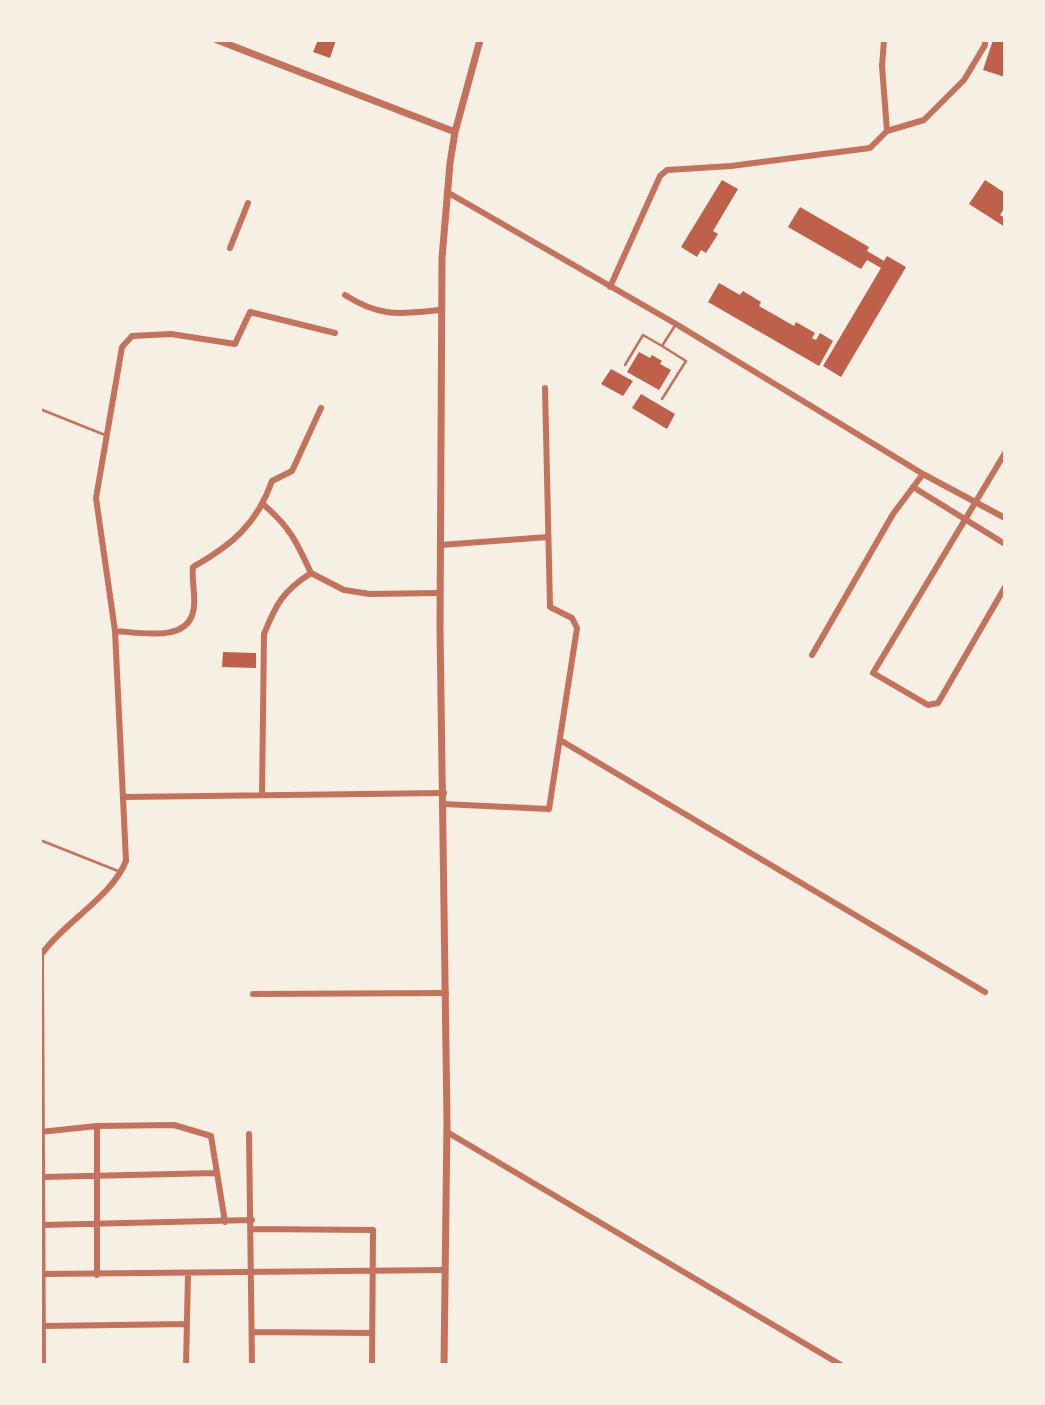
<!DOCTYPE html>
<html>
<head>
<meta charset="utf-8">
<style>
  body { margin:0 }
  #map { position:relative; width:1045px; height:1405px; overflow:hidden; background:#f6efe4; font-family:"Alegreya Sans",sans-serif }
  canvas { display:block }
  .frame { position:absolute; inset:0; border:42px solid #f6efe4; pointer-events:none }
</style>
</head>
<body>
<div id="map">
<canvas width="1045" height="1405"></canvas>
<div class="frame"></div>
</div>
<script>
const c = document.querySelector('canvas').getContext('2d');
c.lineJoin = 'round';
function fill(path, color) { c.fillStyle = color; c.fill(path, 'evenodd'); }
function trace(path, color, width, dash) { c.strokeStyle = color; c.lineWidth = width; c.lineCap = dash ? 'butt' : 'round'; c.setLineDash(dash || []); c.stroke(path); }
const building = new Path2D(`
  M318,40h18l-6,18 -17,-6z
  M993,40h12v37l-22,-7z
  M722,180l16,9 -25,42 5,3 -12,19 -5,-3 -4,7 -16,-10z
  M985,180l20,13v14l-5,8 5,3v9l-36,-23z
  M800,207l69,40 -2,4 17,10 3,-5 19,11 -65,110 -18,-11 58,-98 -14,-8 -6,9 -73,-42z
  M719,283l21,12 3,-4 18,11 -2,4 35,20 2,-4 19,11 -3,5 4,2 4,-7 13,8 -14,25 -111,-64z
  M639,352l11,6 2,-3 10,6 -2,3 11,6 -12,20 -32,-18z
  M611,369l22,12 -10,15 -22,-12z
  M641,394l34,20 -8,15 -35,-21z
  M223,652l33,1v15l-34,-1z`);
const service = new Path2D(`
  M625,365l18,-30 19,11
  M662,399l24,-38 -24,-15 14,-22
  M40,409l65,26
  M40,840l78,31`);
const minor = new Path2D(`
  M887,131l37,-11 40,-40 21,-35v-5
  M447,192l229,132 247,150 82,44
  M230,248l18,-45
  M610,287l50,-111 7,-6 64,-4 139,-18 17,-17 -5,-65 2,-26
  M345,295c36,23 55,19 96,15
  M1005,453l-132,220 55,32 10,-2 67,-116
  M913,487l92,57
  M264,505c26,22 33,38 47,68
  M440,545l108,-8
  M115,631c24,1 71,12 78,-19 4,-14 -2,-30 0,-45 39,-22 64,-43 79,-86l20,-10 29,-63
  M812,655l81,-141 30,-40
  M560,740l425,252
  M262,794l2,-160c12,-30 19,-43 47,-61l33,17 26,4 70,-1
  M124,797l320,-4
  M443,804l106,5 28,-181 -5,-10 -22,-11 -5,-219
  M253,994l193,-1
  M40,1132l57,-6 77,-1 37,11 14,86
  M447,1132l394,233
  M249,1134l3,231
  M43,1177l174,-4
  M42,1225l210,-5
  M252,1229l121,1 -1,135
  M43,1274l401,-4
  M97,1275v-149
  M43,1326l144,-2
  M252,1332l120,1
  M43,1365l-2,-410c23,-33 70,-57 85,-94l-11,-230 -19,-133 26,-151 10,-11 39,-2 64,10 15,-32 85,21
  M186,1365l2,-91`);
const tertiary = new Path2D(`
  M217,40l238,92
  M444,1365l3,-244 -7,-493 2,-370 8,-95 5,-31 25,-92`);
fill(building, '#bf614a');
trace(service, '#c5725c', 2.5);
trace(minor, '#c5725c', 6);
trace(tertiary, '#c5725c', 7);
</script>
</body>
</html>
